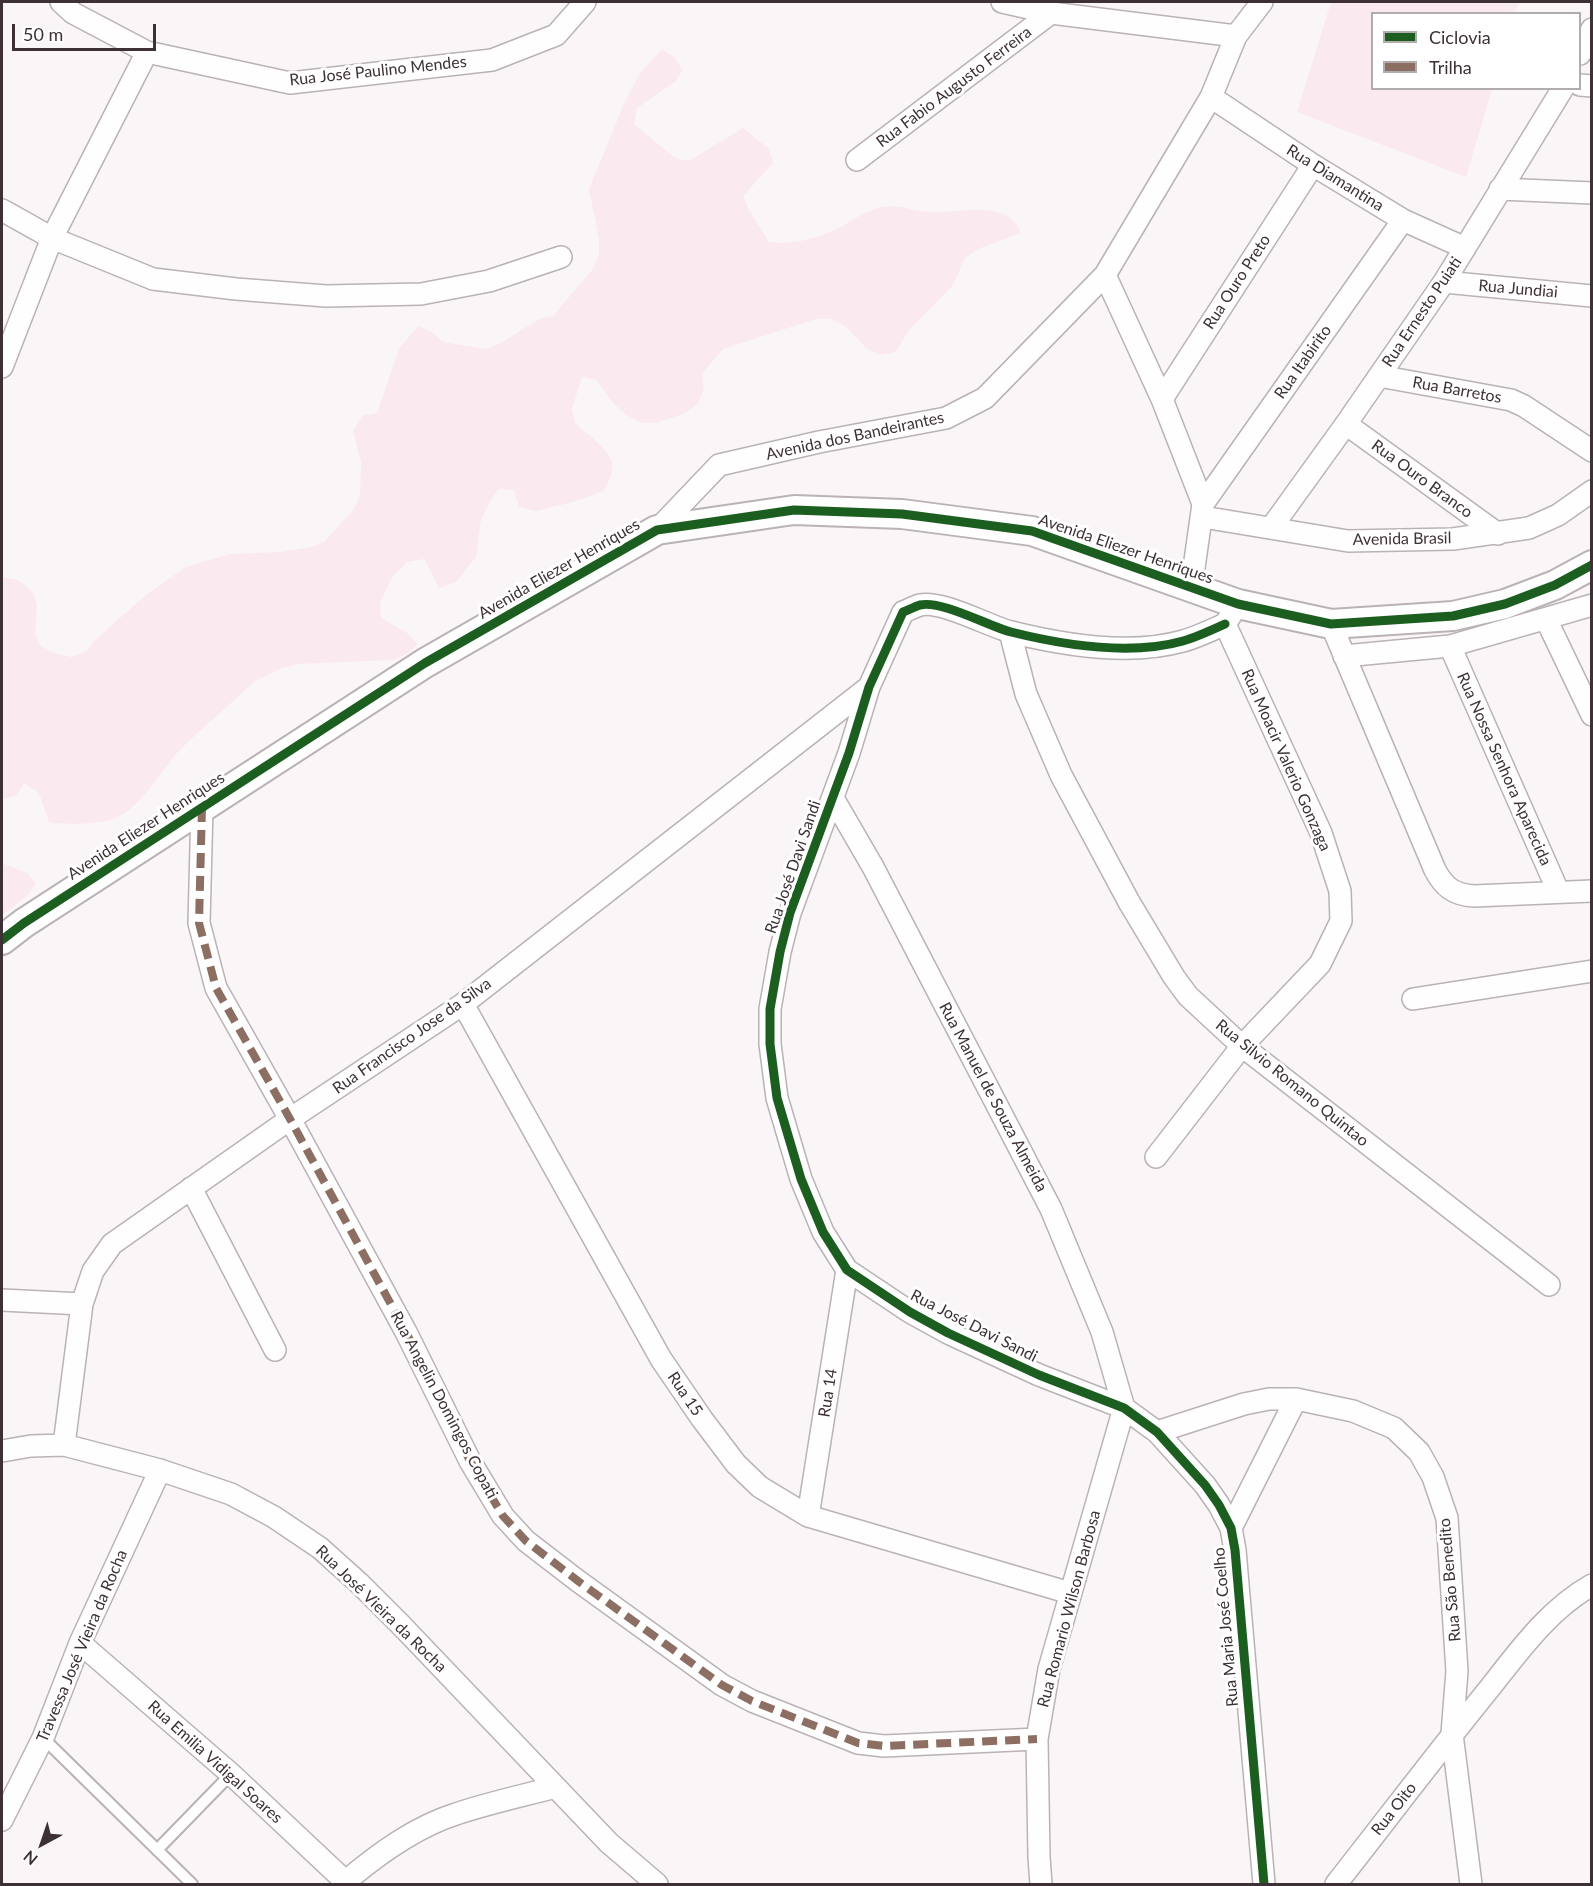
<!DOCTYPE html>
<html>
<head>
<meta charset="utf-8">
<style>
  body { margin:0 }
  #map { position:relative; width:1593px; height:1886px; overflow:hidden; background:#faf6f8; font-family:Lato,sans-serif }
  canvas { display:block }
  .frame { position:absolute; inset:0; border:3px solid #3d3136; pointer-events:none }
  .legend { position:absolute; left:1371px; top:12px; width:210px; height:78px; box-sizing:border-box; background:#fff; border:2px solid #b1adaf; margin:0; padding:8px 10px; list-style:none; font-size:18px; color:#3d3136 }
  .legend li { display:flex; align-items:center; gap:12px; height:30px }
  .legend b { width:30px; border:2px solid #b1adaf }
  .north { position:absolute; left:12px; top:1814px; width:60px; height:60px; -webkit-text-stroke:4px #fff; paint-order:stroke; rotate:220deg; font-size:16px; font-weight:700; line-height:24px; text-align:center; color:#3d3136 }
  .north::after { content:''; display:block; margin:auto; width:21px; height:27px; background:#3d3136; clip-path:polygon(50% 0,100% 100%,50% 72%,0 100%) }
  .scale { position:absolute; left:12px; top:24px; width:144px; height:27px; box-sizing:border-box; border:3px solid #3d3136; border-top:0; padding-left:8px; font-size:18px; line-height:21px; white-space:nowrap; color:#3d3136; -webkit-text-stroke:4px #fff; paint-order:stroke }
</style>
</head>
<body>
<div id="map">
<canvas width="1593" height="1886"></canvas>
<div class="frame"></div>
<ul class="legend">
<li><b style="height:8px;background:#1b5e20"></b>Ciclovia</li>
<li><b style="height:8px;background:#8d6e63"></b>Trilha</li>
</ul>
<div class="north">N</div>
<div class="scale">50 m</div>
</div>
<script>
const c = document.querySelector('canvas').getContext('2d');
c.lineJoin = 'round';
function fill(path, color) { c.fillStyle = color; c.fill(path, 'evenodd'); }
function trace(path, color, width, dash) { c.strokeStyle = color; c.lineWidth = width; c.lineCap = dash ? 'butt' : 'round'; c.setLineDash(dash || []); c.stroke(path); }
function drawText(font, color, halo, rows, align = 'center') {
  c.font = font + ' Lato,sans-serif'; c.lineWidth = 6; c.setLineDash([]); c.textBaseline = 'middle'; c.strokeStyle = halo; c.fillStyle = color; for (const [text, x, y, turn = 0] of rows) {
    c.save(); c.translate(x, y); c.rotate((+turn || 0) * Math.PI / 180); c.textAlign = isNaN(turn) ? turn : align; if (halo) c.strokeText(text, 0, 0); c.fillText(text, 0, 0); c.restore();
  }
}
const green = new Path2D(`
  M1331,2h188l-4,11 -143,1v74l120,1 -26,88 -169,-65z
  M662,49l12,8 9,13 -8,12 -38,26 -3,16 41,34 14,3 54,-33 26,21 4,14 -30,33 6,14 20,32c24,3 51,-4 72,-15 13,-8 26,-17 42,-20 16,-3 29,4 45,5 24,2 67,-10 86,9 3,3 5,9 7,12l-43,16 -13,9 -12,27 -42,43 -16,24 -15,3 -14,-7 -21,-22 -14,-7h-15l-93,30 -21,25 2,14 -6,16 -12,9 -30,10h-15l-14,-8 -12,-10 -19,-25 -14,-3 -10,32 3,14c10,10 34,25 37,40 2,9 -4,20 -8,28l-31,11 -37,9 -17,-4 -5,-17 -15,-1 -8,11 -10,20 -5,37 -20,25 -17,6 -15,-29 -16,3 -15,14 -13,27 1,15 25,14 12,12 -11,10 -14,6 -95,4 -16,4 -27,13c-24,23 -51,45 -75,69 -17,18 -40,58 -62,67 -16,8 -52,8 -69,5l-10,-29 -15,-10 -8,13 -14,3v-222l16,3 13,10 6,14 -2,29 6,13 13,7 18,4 14,-6 9,-11 52,-46 39,-27 44,-13 50,-2 31,-5 13,-5 29,-32 7,-14 1,-34 -8,-31 9,-15 15,-3 22,-64 19,-23 14,6 11,10 43,7 15,-6 38,-24 14,-3 40,-47 6,-15v-15l-10,-50 35,-85 16,-31z
  M2,863l25,10 9,10 -8,12 -26,20z`);
const lane = new Path2D(`
  M43,1738l149,146
  M157,1850l74,-76`);
const street = new Path2D(`
  M61,2l12,11 74,39 143,31 202,-23 64,-25 29,-33
  M1002,2l49,11 185,23
  M147,52l-95,186 101,41 83,10 90,7 95,-2 68,-13 72,-24
  M1580,54l12,-25
  M1580,85l12,1
  M1211,97l102,68 90,55 62,28
  M857,160l194,-147
  M1500,189l92,4
  M2,210l50,28 -50,129
  M1105,275l57,124 41,105 -12,85
  M1444,282l148,14
  M1379,376l132,24 13,6 68,45
  M1162,399l151,-234
  M1346,424l152,110
  M1203,504l200,-284
  M1203,517l145,24 105,-2 76,-11 29,-13 34,-24
  M1271,528l75,-104 98,-142 119,-194
  M657,530l62,-65 100,-23 127,-24 39,-20 120,-123 106,-178 25,-61 26,-34
  M1546,619l46,96
  M1225,624c-13,6 -28,13 -42,17 -53,15 -120,4 -172,-9 -23,-6 -69,-32 -91,-27 -6,2 -12,5 -17,7l-34,75 -20,66 -59,160 -10,39 -10,57v35l7,54 24,81 22,53 24,38 63,42 38,21 91,42 85,33 33,24 48,53 14,20 12,23 4,22 29,334
  M1331,624l104,246c9,17 19,25 39,26l118,-5
  M1010,632l16,62 35,81 68,127 45,75 14,19 54,50 307,239
  M1450,646l108,245
  M1344,656l106,-10 142,-41
  M833,798l40,69 178,342 51,123 22,76
  M202,807l-3,116 17,65 74,131 116,213 64,129 33,55 23,25 52,40 144,104 30,16 106,42 26,3 153,-7
  M1413,999l179,-28
  M463,1004l198,355 41,60 34,45 24,23 48,29 262,77
  M1156,1157l86,-111 78,-82 21,-43 -1,-30 -19,-58 -96,-209 8,-12
  M191,1188l84,162
  M2,1300l80,4
  M1157,1432l87,-28 25,-5h27l57,12 41,17 25,24 14,25 14,41 10,153 -5,63 19,150
  M64,1445l18,-141 11,-33 19,-27 178,-125 173,-115 406,-317
  M2,1451l29,-5 33,-1 96,25 71,24 43,23 46,31 39,35 42,42 208,218 48,41
  M808,1516l39,-246
  M1231,1528l65,-129
  M80,1643l151,131 117,110
  M2,1820l41,-82 37,-95 80,-173
  M345,1882c33,-28 70,-55 111,-68 32,-11 66,-18 99,-27
  M1041,1884l-2,-27 -2,-118 12,-70 75,-261
  M1336,1884c51,-65 101,-131 153,-195 30,-38 60,-80 103,-104`);
const secondary = new Path2D(`
  M2,940l22,-17 401,-260 232,-133 137,-20 108,4 130,17 206,73 93,20 122,-8 52,-12 50,-19 37,-20`);
const quiet = new Path2D(`
  M202,807l-3,116 17,65 74,131 116,213 64,129 33,55 23,25 52,40 144,104 30,16 106,42 26,3 153,-7`);
const cycleway = new Path2D(`
  M1225,624c-13,6 -28,13 -42,17 -53,15 -120,4 -172,-9 -23,-6 -69,-32 -91,-27 -6,2 -12,5 -17,7l-34,75 -20,66 -59,160 -10,39 -10,57v35l7,54 24,81 22,53 24,38 63,42 38,21 91,42 85,33 33,24 48,53 14,20 12,23 4,22 29,334
  M2,940l22,-17 401,-260 232,-133 137,-20 108,4 130,17 206,73 93,20 122,-8 52,-12 50,-19 37,-20`);
const streetNames = [
  ["Rua José Paulino Mendes",378,71,-6],
  ["Rua Fabio Augusto Ferreira",954,87,-37],
  ["Rua Diamantina",1335,178,32],
  ["Rua Ouro Preto",1237,282,-57],
  ["Rua Jundiai",1518,289,5],
  ["Rua Ernesto Puiati",1422,312,-56],
  ["Rua Itabirito",1303,362,-55],
  ["Rua Barretos",1457,390,10],
  ["Avenida dos Bandeirantes",855,436,-12],
  ["Rua Ouro Branco",1422,479,36],
  ["Avenida Brasil",1402,539,-1],
  ["Avenida Eliezer Henriques",1126,549,19],
  ["Avenida Eliezer Henriques",559,569,-30],
  ["Rua Moacir Valerio Gonzaga",1286,760,66],
  ["Rua Nossa Senhora Aparecida",1504,769,66],
  ["Avenida Eliezer Henriques",146,826,-33],
  ["Rua José Davi Sandi",793,867,-71],
  ["Rua Francisco Jose da Silva",412,1036,-35],
  ["Rua Silvio Romano Quintao",1292,1083,39],
  ["Rua Manuel de Souza Almeida",993,1097,62],
  ["Rua José Davi Sandi",974,1326,27],
  ["Rua 14",828,1393,-81],
  ["Rua 15",685,1394,56],
  ["Rua Angelin Domingos Copati",444,1405,62],
  ["Rua São Benedito",1450,1580,-95],
  ["Rua José Vieira da Rocha",381,1609,44],
  ["Rua Romario Wilson Barbosa",1069,1609,-75],
  ["Rua Maria José Coelho",1226,1627,-95],
  ["Travessa José Vieira da Rocha",82,1646,-67],
  ["Rua Emilia Vidigal Soares",215,1762,42],
  ["Rua Oito",1394,1809,-52]
];
fill(green, '#fbe9f0');
trace(lane, '#bab2b5', 14);
trace(street, '#bab2b5', 24);
trace(secondary, '#bab2b5', 32);
trace(lane, '#fefefe', 10);
trace(street, '#fefefe', 21);
trace(secondary, '#fefefe', 28);
trace(quiet, '#8d6e63', 8, [15, 8]);
trace(cycleway, '#1b5e20', 9);
drawText('16px', '#3d3136', '#fff', streetNames);
</script>
</body>
</html>
